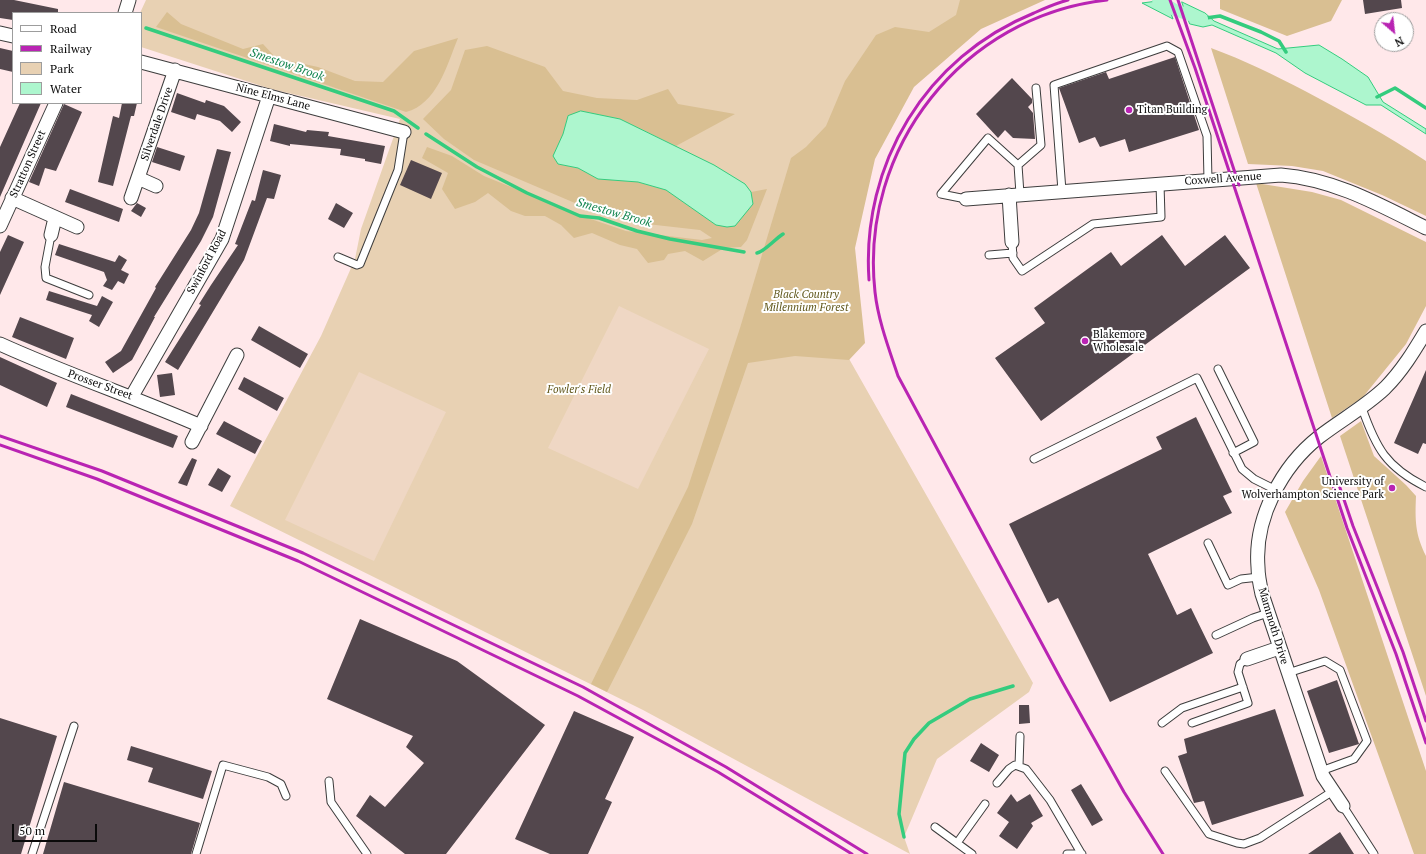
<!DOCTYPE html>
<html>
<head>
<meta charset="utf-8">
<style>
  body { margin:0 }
  #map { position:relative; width:1426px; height:854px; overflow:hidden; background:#ffe8ea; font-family:"PT Serif",serif }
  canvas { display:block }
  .legend { position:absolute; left:12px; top:12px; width:130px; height:92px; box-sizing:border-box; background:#fff; border:1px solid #9d9d9d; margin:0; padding:5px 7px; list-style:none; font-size:12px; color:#0a0a0a }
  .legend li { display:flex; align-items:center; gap:8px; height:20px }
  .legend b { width:20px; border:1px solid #9d9d9d }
  .north { position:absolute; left:1374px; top:12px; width:40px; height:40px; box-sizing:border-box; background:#fff; border:1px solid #9d9d9d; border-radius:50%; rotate:152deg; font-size:11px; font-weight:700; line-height:16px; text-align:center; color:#0a0a0a }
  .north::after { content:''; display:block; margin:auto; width:14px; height:18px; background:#b924b3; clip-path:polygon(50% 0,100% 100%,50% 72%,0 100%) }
  .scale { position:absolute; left:12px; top:824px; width:85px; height:18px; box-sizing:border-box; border:2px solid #0a0a0a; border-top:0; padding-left:5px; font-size:12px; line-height:14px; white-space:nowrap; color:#0a0a0a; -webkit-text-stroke:3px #fff; paint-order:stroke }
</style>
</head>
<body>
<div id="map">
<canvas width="1426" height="854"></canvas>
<ul class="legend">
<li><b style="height:5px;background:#fff"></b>Road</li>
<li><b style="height:5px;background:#b924b3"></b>Railway</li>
<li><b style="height:11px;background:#e8d1b3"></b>Park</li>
<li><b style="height:11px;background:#adf6ce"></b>Water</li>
</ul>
<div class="north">N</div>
<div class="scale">50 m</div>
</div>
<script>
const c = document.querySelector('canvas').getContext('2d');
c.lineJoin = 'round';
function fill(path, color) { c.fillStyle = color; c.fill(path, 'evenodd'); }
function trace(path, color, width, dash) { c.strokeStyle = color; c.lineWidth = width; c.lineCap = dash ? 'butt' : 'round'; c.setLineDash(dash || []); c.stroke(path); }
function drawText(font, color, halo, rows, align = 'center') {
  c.font = font + ' "PT Serif",serif'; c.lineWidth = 4; c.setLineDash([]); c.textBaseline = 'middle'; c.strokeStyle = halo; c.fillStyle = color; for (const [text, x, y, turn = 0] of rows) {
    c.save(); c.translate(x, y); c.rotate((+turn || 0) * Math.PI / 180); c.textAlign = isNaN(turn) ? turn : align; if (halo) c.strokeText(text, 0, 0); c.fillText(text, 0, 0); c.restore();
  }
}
const green = new Path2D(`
  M146,0h833l-84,88 -68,232 206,363 -4,9 -92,67 -33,78 6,17 -267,-144 -413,-204 91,-170 34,-77 6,-30 39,-110 -129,-30 -130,-42 -1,-34z`);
const forest = new Path2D(`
  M960,0h85l-64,29 -67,58 -39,72 -20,89 10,95 -16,17 -54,-4 -47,7 -56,161 -85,168 -16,-8 97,-197 52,-159 51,-170 15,-11 20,-21 19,-45 31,-46 19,-8 34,5 27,-17z
  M1220,0h122l-11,21 -44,15 -67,-27z
  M167,12l14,12 62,25 20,-5 13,14 42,9 37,14 28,1 31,-31 44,-13c-11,27 -21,66 -52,74l-250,-85z
  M487,46l58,21 18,24 34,7 40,2 31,-11 10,15 57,10 -59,32 -56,-27 -39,-8 -13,5 -5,18 -5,30 20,4 20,11 40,3 28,8 50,35h19l18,-21 -2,-12 16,-3 -20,51 -6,7 -17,1 -21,13 -18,-10 -17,3 -4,6 -16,3 -11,-14 -17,-4 -28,-12 -18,5 -13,-13 -16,-9h-20l-14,-5 -23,-18 -13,9 -20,7 -13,-20 6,-16 -26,-15 5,-11 25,9 32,20 101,41 41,14 76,9 10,-2 -12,-8 -62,-7 -42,-11 -122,-52 -30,-21 -21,-20 28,-29 14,-40z
  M1211,48c33,12 63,27 94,43 41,22 82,44 121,70v55l-44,-21 -59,-24 -31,-5 -44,-2z
  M1256,183l56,9 29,8 85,42v64l-20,38 -43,53 -31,21z
  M1361,421l13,35 32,29 10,11c-1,24 -1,38 10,60v140l-86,-260z
  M1321,456l105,315v83h-12l-95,-264 -34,-78 18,-31z`);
const pitch = new Path2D(`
  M619,306l90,43 -71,140 -90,-41z
  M359,372l87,40 -72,149 -89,-41z`);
const water = new Path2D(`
  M1166,0l7,19 -31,-16 23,-3z
  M1182,2l23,11 9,8 64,28 41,-4 23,14 26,18 15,25 43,27v5l-45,-29h-15l-61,-32 -29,-20 -64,-28 -9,2 -13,-3z
  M581,111l39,8 94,46 31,19 6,8 2,12 -18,22 -8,1 -11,-2 -50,-35 -28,-8 -40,-3 -20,-11 -20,-4 -5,-8 10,-22 5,-18z`);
const stream = new Path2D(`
  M1206,18l14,-2 41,16 18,9 7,11
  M146,28l248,83 24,17
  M1377,97l18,-9 31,20
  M426,134l51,33 50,26 53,23 19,2 38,13 33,8 74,13
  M757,253c7,-1 18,-14 26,-19
  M904,837l-5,-23 6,-61 9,-14 15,-16 41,-24 43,-13`);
const canal = new Path2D(`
  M1158,0l17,10 27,9`);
const building = new Path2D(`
  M0,0h14l44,9v4h-45v7l-13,-2z
  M1363,0h38l1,8 -37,6z
  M0,48l13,3v21l-13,-3z
  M1175,57l24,73 -70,22 -4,-13 -25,8 -5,-10 -16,6 -20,-55 47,-16 3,7z
  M1012,78l20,21v4l-4,4 5,6 2,26 -22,-1 -8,-8 -7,8 -22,-24z
  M177,93l28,10 1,-3 18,6 17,16 -9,10 -12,-11 -23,-7 -2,6 -24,-8z
  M20,103h21l-41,94v-50z
  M122,103h15l-3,13h-3l-18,70 -15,-4 15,-66 6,2z
  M64,104l18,8 -26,59 -11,-3 -6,18 -10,-4z
  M274,124l32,8 1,-2 22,2 -1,4 57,10 -4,18 -16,-3v-2l-25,-4 1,-6 -51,-5v2l-20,-5z
  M157,147l28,9 -5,15 -28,-9z
  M217,149l14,3 -18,65 -12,24 -47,76h1l-23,43 -19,13 -8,-11 16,-11 35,-63 -1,-1 36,-57 8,-17z
  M411,160l31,13 -11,26 -31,-14z
  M263,170l18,5 -7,24 -7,-1 -23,62 -66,110 -13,-8 36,-57 -2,-1 12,-19 27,-40 -3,-1 17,-44 3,1z
  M70,189l53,20 -4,13 -54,-20z
  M137,203l9,5 -5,9 -10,-6z
  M336,203l17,10 -9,15 -16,-9z
  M8,235l16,7 -24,53v-43z
  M1162,235l23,31 40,-31 25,33 -209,153 -46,-63 50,-35 -11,-15 77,-56 10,14z
  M59,244l56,18 4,-7 8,5 -6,10 8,4 -5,10 -6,-3 -6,9 -9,-4 4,-6 -3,-8 -49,-17z
  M49,291l48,15 5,-10 11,6 -14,25 -10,-6 3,-6 -46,-15z
  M20,317l54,21 -8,21 -54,-22z
  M259,326l49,28 -8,14 -49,-28z
  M0,357l57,26 -10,24 -47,-22z
  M1426,370v74l-3,-1 -5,11 -24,-11z
  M172,373l3,22 -15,2 -3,-22z
  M244,377l40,21 -7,13 -39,-22z
  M71,394l107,42 -5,12 -107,-41z
  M1196,417l36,75 -9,4 9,17 -84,41 29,61 14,-7 22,45 -103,49 -52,-104 -10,5 -39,-79 153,-75 -6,-12z
  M224,421l38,20 -7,13 -39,-20z
  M192,458l5,2 -10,26 -9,-3z
  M218,468l13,8 -9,16 -14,-7z
  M360,619l97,42 88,64 -99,129h-41l-49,-38 14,-21 15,12 39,-44 -18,-16 7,-11 -86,-37z
  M1337,680l22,64 -30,9 -22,-62z
  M1019,705h10l1,18 -11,1z
  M1275,709l29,87 -92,29 -8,-24 -10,2 -16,-47 9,-3 -3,-14z
  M574,711l60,26 -29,62 7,3 -24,52h-38l-35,-15z
  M0,718l57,18 -36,118h-21z
  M981,743l18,12 -10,17 -19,-11z
  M131,746l81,25 -9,28 -55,-17 5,-14 -26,-8z
  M64,782l136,41 -9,31h-148z
  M1081,784l22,36 -11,6 -21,-36z
  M1011,794l6,8 13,-8 13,22 -12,7 2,3 -16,23 -18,-13 10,-14 -12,-9z
  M1340,832l14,22h-46z`);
const service = new Path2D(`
  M1018,165l23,-20 -5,-57
  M1062,191l-8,-106 113,-39 11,6 29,84 1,44
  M966,199l-25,-5 47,-56 30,27 2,29
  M51,235l-6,32 1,11 43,17
  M1012,242l1,16 9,13 71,-47 68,-7 -1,-33
  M989,255l24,-2
  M338,257l19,8 3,-1 38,-94 6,-38
  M1218,369l36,73 -21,11
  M1362,408c14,40 24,59 64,79
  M1034,459l163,-81 45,91 12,10 22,11
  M1208,543l20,42 13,-6 18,-2
  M1216,635l37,-17 15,-5
  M1288,673l37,-12 15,9 27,71 -13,18 -33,12
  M1162,723l20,-15 61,-21
  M1192,723l56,-20 -10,-31 2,-8 7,-5
  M1019,766l1,-30
  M1165,771l44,63 28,9 7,1 16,-6 73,-47
  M329,781l2,21 36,52
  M997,783l12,-14 6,-4 11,4 24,31 31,53
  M1343,806l31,48
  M935,827l37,27
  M957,843l28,-39
  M32,854l42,-128
  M196,854l27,-89 45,12 13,7 5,12
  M1067,854h15`);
const minor = new Path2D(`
  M125,13l4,-13
  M0,33l13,3
  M141,62l263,70
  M138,178l18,8
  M1009,195l3,47
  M12,198l65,29
  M131,198l44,-128
  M966,199l315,-24c53,4 99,30 145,53
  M0,226l56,-123
  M51,235l4,-17
  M0,344c66,30 134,53 201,82
  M132,396l90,-157 47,-143
  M192,442l45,-87
  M1247,659l32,-11
  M1343,806l-20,-30 -61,-182c-2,-9 -4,-18 -4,-27 -4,-49 24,-101 61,-130 22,-17 46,-30 66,-49 17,-17 29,-37 41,-57`);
const rail = new Path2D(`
  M1107,0c-144,16 -248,148 -232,292 3,28 14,57 23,84l165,307 61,109 39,62
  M1170,0l25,68 152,460 49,126 30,89
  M1178,0l61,185
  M869,280c-8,-116 57,-223 165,-267 11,-5 22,-10 34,-13
  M0,436l102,35 201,82 280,134 143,80 141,87
  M0,445l97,34 201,82 280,135 140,76 134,82
  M1339,485l14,41 50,126 23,69`);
const markers = [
  [1129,110,4,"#b924b3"],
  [1085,341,4,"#b924b3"],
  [1392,488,4,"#b924b3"]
];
const streetNames = [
  ["Nine Elms Lane",273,97,15],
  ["Silverdale Drive",157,124,-71],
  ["Stratton Street",28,164,-66],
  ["Coxwell Avenue",1223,179,-4],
  ["Swinford Road",207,262,-62],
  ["Prosser Street",100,385,20],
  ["Mammoth Drive",1273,626,73]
];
const poiNames = [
  ["Titan Building",1137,110],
  ["Blakemore",1093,335],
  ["Wholesale",1093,348],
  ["University of",1384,482,"right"],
  ["Wolverhampton Science Park",1384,495,"right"]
];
const parkNames = [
  ["Black Country",806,295],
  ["Millennium Forest",806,308],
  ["Fowler's Field",579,390]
];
const waterNames = [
  ["Smestow Brook",287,65,19],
  ["Smestow Brook",614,213,16]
];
fill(green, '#e8d1b3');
fill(forest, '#d9bf92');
fill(pitch, '#efd7c4');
fill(water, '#adf6ce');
trace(water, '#34cc7e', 1);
trace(stream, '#34cc7e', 3.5);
trace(canal, '#adf6ce', 12);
fill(building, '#53474d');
trace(service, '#3d3d3d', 9);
trace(minor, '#3d3d3d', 15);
trace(service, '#fff', 7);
trace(minor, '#fff', 13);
trace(rail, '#b924b3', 3);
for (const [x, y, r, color] of markers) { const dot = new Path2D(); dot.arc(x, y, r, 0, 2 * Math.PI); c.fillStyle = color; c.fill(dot); trace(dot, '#fff', 1.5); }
drawText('11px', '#0a0a0a', '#fff', streetNames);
drawText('11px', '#0a0a0a', '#fff', poiNames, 'left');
drawText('italic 11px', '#61581c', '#fff', parkNames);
drawText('italic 12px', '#148550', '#fff', waterNames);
</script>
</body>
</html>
